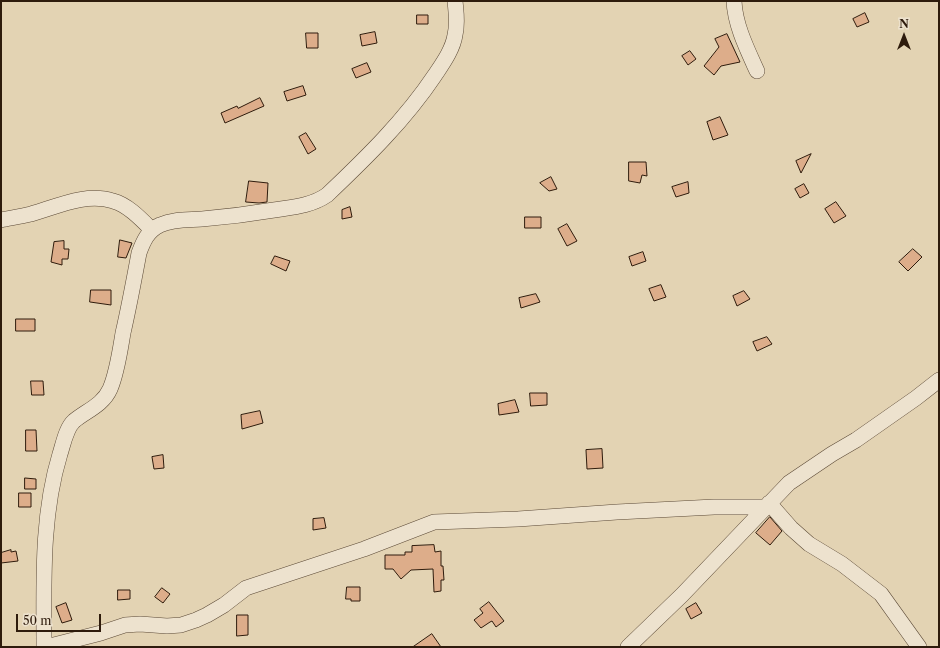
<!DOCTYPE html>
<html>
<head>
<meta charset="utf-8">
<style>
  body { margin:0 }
  #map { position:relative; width:940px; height:648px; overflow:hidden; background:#e3d3b3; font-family:"Libre Caslon Text",serif }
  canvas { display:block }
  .frame { position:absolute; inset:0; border:2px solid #2e1b0c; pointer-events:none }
  .north { position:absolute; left:884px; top:16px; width:40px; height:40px; -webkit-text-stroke:3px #ede2ce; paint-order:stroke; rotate:0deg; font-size:11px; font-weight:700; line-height:16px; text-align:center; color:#2e1b0c }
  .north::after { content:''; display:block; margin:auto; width:14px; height:18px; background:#2e1b0c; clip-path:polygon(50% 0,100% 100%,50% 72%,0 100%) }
  .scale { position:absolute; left:16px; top:614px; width:85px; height:18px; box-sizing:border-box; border:2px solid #2e1b0c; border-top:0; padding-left:5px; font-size:12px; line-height:14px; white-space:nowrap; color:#2e1b0c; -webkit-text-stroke:3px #ede2ce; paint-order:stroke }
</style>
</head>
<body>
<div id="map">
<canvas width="940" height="648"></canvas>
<div class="frame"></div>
<div class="north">N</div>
<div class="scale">50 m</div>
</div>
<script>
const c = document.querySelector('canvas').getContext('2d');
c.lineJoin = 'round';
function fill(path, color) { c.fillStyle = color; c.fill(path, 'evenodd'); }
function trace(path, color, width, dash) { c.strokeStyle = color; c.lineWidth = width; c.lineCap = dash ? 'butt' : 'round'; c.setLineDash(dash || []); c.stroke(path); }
const building = new Path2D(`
  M865,13l4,9 -12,5 -4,-8z
  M417,15h11v9h-11z
  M375,32l2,11 -15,3 -2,-11z
  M306,33h12v15h-11z
  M727,34l13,28 -19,4 -7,9 -10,-9 15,-19 -4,-8z
  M690,51l6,8 -8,6 -6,-9z
  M367,63l4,9 -15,6 -4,-9z
  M303,86l3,9 -19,6 -3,-9z
  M260,98l4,8 -39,17 -4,-10 16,-7 1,2z
  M720,117l8,18 -15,5 -6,-18z
  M306,133l10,16 -8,5 -9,-17z
  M811,154l-10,19 -5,-12z
  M629,162h17l1,14 -5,-1 -2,8 -11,-2z
  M551,177l6,12 -8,2 -9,-8z
  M249,181l19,2 -1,19 -8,1 -13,-1z
  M688,182l1,11 -13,4 -4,-10z
  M804,184l5,9 -9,5 -5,-9z
  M836,202l10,14 -12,7 -9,-14z
  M350,207l2,10 -10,2v-9z
  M525,217h16v11h-16z
  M567,224l10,17 -10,5 -9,-17z
  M120,240l12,3 -6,15 -8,-1z
  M64,241v8h5l-1,10h-6v6l-11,-3 3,-20z
  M913,249l9,8 -14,14 -9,-9z
  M643,252l3,9 -14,5 -3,-9z
  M275,256l15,5 -4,10 -15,-7z
  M661,285l5,12 -12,4 -5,-12z
  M91,290h20v15l-21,-3z
  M744,291l6,8 -13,7 -4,-10z
  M536,294l4,8 -19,6 -2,-10z
  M16,319h19v12h-19z
  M767,337l5,7 -15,7 -4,-9z
  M31,381h12l1,14h-12z
  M530,393h17v12l-16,1z
  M515,400l4,12 -20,3 -1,-11z
  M260,411l3,12 -21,6 -1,-14z
  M26,430h10l1,21h-11z
  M602,449l1,19 -16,1 -1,-19z
  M163,455l1,13 -10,1 -2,-12z
  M25,478l11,1v10h-11z
  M19,493h12v14h-12z
  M770,517l12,14 -12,14 -14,-12z
  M324,518l2,10 -13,2v-11z
  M434,545l1,7 6,-1v15h2l1,14h-3v11l-7,1 -1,-23 -22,1 -10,9 -8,-10h-8v-14h20v-3h7v-6z
  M11,550v2l5,-1 2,10 -17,2v-10z
  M347,587h13v14h-9v-2h-5z
  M162,588l8,6 -7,9 -8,-6z
  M118,590h12v9l-12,1z
  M489,602l15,19 -8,6 -4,-6 -2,1 -9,6 -7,-8 9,-7 -3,-4z
  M66,603l6,17 -10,3 -6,-16z
  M696,603l6,10 -11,6 -5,-10z
  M237,615h11v20l-11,1z
  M432,634l9,13h-28z`);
const minor = new Path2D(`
  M734,1c1,24 13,48 23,70
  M1,220c10,-2 21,-4 30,-6 25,-7 55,-22 82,-13 15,4 28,18 39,29
  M769,503l22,25 18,16 33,20 39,30 38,53
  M44,647c0,-64 -3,-131 16,-193 3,-9 6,-26 14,-33 12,-10 29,-16 36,-32 7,-16 10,-38 13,-56 6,-26 11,-53 16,-80 4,-11 9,-23 21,-28 13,-6 28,-5 42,-6 24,-2 48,-5 72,-9 19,-3 37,-4 53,-15 39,-37 78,-75 108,-120 8,-12 18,-26 20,-40 3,-12 1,-23 0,-34
  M46,647l55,-14 24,-8 15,-1 27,2 14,-1 15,-5 11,-5 17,-10 22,-17 118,-39 70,-27 84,-3 99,-7 97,-5h51
  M628,647l54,-52 107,-112 43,-29 24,-14 60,-42 23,-18`);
fill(building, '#ddad8a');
trace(building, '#2e1b0c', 1);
trace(minor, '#5b4936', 16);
trace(minor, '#ede2ce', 15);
</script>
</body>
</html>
